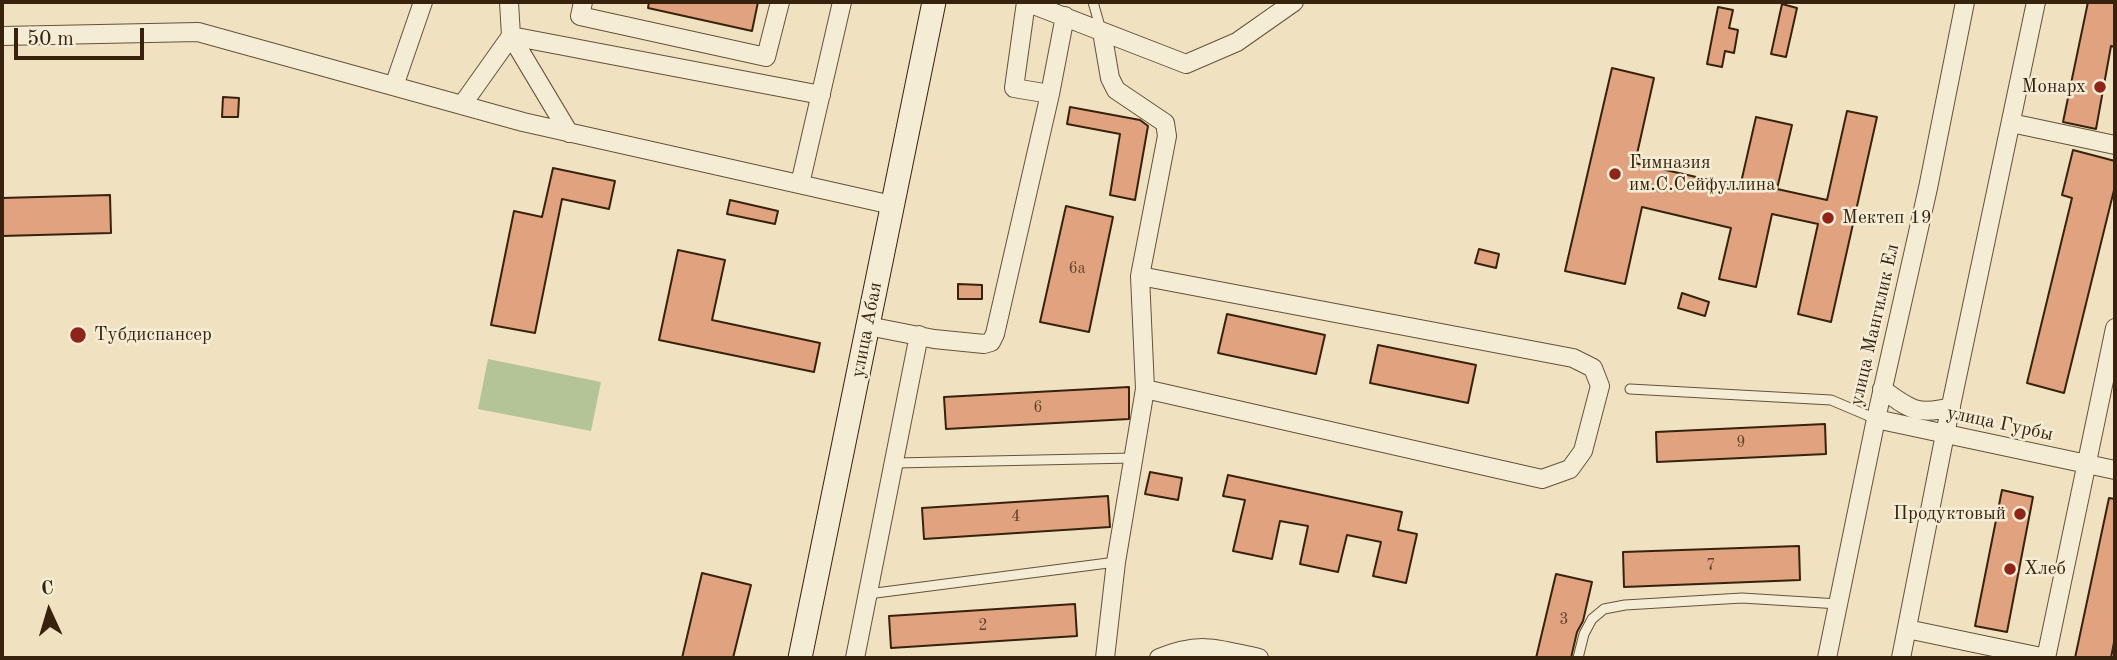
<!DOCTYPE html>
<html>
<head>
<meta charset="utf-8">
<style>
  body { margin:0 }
  #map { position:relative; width:2117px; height:660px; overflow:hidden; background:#f0e2c0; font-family:"Old Standard TT",serif }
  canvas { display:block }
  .frame { position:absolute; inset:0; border:4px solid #36220d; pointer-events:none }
  .north { position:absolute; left:14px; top:576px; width:70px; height:70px; -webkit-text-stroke:5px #f5ecd6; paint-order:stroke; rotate:356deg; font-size:19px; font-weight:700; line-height:28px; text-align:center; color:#36220d }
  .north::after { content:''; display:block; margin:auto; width:24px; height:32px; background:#36220d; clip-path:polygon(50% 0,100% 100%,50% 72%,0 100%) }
  .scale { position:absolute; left:14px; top:28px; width:130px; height:32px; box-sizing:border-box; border:4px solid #36220d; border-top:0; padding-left:9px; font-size:21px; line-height:24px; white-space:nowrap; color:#36220d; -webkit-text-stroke:5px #f5ecd6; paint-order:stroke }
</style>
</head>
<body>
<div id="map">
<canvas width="2117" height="660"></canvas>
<div class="frame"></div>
<div class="north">С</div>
<div class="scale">50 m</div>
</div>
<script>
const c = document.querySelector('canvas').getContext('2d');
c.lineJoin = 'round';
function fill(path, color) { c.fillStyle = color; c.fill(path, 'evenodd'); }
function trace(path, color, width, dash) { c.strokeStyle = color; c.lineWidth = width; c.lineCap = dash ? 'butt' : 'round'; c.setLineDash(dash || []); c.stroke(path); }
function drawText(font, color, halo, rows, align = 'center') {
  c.font = font + ' "Old Standard TT",serif'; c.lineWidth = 5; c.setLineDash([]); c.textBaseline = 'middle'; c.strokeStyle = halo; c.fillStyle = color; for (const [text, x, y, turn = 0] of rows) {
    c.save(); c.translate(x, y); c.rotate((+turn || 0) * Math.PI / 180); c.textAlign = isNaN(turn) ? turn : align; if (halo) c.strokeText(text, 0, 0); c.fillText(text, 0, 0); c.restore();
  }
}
const green = new Path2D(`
  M488,359l113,23 -10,49 -113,-22z`);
const building = new Path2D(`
  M649,2h109l-6,29 -104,-23z
  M2088,2h27v45l-4,-1 -15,83 -33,-7z
  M1782,4l15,4 -11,49 -15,-3z
  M1718,7l15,3 -4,18 9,2 -4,23 -9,-2 -3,16 -15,-3z
  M1612,68l42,10 -19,85 105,24 16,-70 36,8 -15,64 50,11 20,-89 30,6 -46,205 -33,-8 20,-90 -46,-10 -16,73 -37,-8 12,-51 -89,-21 -17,77 -60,-13z
  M223,97l16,1 -1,19h-16z
  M1070,107l70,13 8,6 -13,74 -25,-5 10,-61 -53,-10z
  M2073,150l42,11v25l-51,207 -37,-10 45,-185 -10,-3z
  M553,168l62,13 -6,28 -47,-10 -27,134 -44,-8 23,-114 28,6z
  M110,195l1,38 -109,3v-38z
  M730,200l48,11 -3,13 -48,-10z
  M1066,206l47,11 -24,115 -49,-10z
  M1479,249l20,5 -3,14 -21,-5z
  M678,250l47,10 -13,60 108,23 -6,29 -155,-32z
  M958,284l24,1v14h-24z
  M1682,293l27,9 -4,14 -27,-8z
  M1227,314l98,21 -9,39 -98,-21z
  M1378,345l98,20 -8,38 -98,-20z
  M1129,387v32l-183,10 -2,-32z
  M1825,424l1,30 -169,8 -1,-30z
  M1150,472l32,6 -4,22 -33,-6z
  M1228,475l174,37 -4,18 19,4 -11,49 -33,-7 8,-34 -34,-7 -9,37 -38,-8 8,-38 -28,-5 -8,38 -39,-8 12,-51 -22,-4z
  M2002,490l31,7 -26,135 -32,-6z
  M1108,496l2,31 -186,12 -2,-31z
  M2109,498l6,1v138l-4,21h-36z
  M1799,546l1,34 -176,7 -1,-35z
  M702,573l49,12 -18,73h-51z
  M1556,574l36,8 -9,39 -6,11 -6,26h-35z
  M1075,604l2,32 -186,12 -2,-32z`);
const lane = new Path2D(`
  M1093,2l8,28
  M1630,389l201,11 45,19
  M895,463l238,-5
  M868,594l248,-32
  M1578,658l6,-24 8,-15 12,-10 21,-4 117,-7 97,6`);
const street = new Path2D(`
  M509,2l2,34 58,97
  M583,2l-3,14 186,41 14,-55
  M1026,2l160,62 51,-22 57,-40
  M1102,32l8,46 6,12 49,33 2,13 -27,140 5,113 397,90 28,-10 13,-18 17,-65 -7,-18 -20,-10 -433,-82
  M2,36l196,-4 325,90 369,83
  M511,36l310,59
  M394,86l29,-84
  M1050,94l15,-78
  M462,105l49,-69
  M2011,123l104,22
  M800,184l42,-182
  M868,326l66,13 50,5 7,-2 4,-8 55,-240 -36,-6 12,-86
  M1882,389c27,20 36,27 69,18
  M1876,419l239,51
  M1907,629l139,29 69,-330
  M855,658l64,-323
  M1105,658l11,-96 29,-173
  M1159,658c43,-17 56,-9 100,0
  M1827,658l49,-239 52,-231 37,-186
  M1901,658l44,-224 91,-432`);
const secondary = new Path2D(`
  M800,658l134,-656`);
const markers = [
  [2100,87,7,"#8f2418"],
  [1615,174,7,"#8f2418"],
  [1828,218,7,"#8f2418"],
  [78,335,9,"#8f2418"],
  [2020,514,7,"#8f2418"],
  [2010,569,7,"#8f2418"]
];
const numberNames = [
  ["6а",1077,269],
  ["6",1038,408],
  ["9",1741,443],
  ["4",1016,517],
  ["7",1711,566],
  ["3",1564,620],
  ["2",983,626]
];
const poiNames = [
  ["Монарх",2086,87,"right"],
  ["Гимназия",1629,163],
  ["им.С.Сейфуллина",1629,185],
  ["Мектеп 19",1842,218],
  ["Тубдиспансер",94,335],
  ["Продуктовый",2006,514,"right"],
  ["Хлеб",2024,569]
];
const streetNames = [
  ["улица Мангилик Ел",1875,325,-77],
  ["улица Абая",867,330,-79],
  ["улица Гурбы",2000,424,12]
];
fill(green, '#b5c496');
fill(building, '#e1a280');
trace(building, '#36220d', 2);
trace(lane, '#64523a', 11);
trace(street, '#64523a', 20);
trace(secondary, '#36220d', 25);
trace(lane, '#f5ecd6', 9);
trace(street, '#f5ecd6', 18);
trace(secondary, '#f5ecd6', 23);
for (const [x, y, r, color] of markers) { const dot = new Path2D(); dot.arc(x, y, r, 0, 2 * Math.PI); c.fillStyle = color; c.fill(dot); trace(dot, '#f5ecd6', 2.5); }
drawText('16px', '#61422a', null, numberNames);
drawText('19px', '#36220d', '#f5ecd6', poiNames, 'left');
drawText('19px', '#36220d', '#f5ecd6', streetNames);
</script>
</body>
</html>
